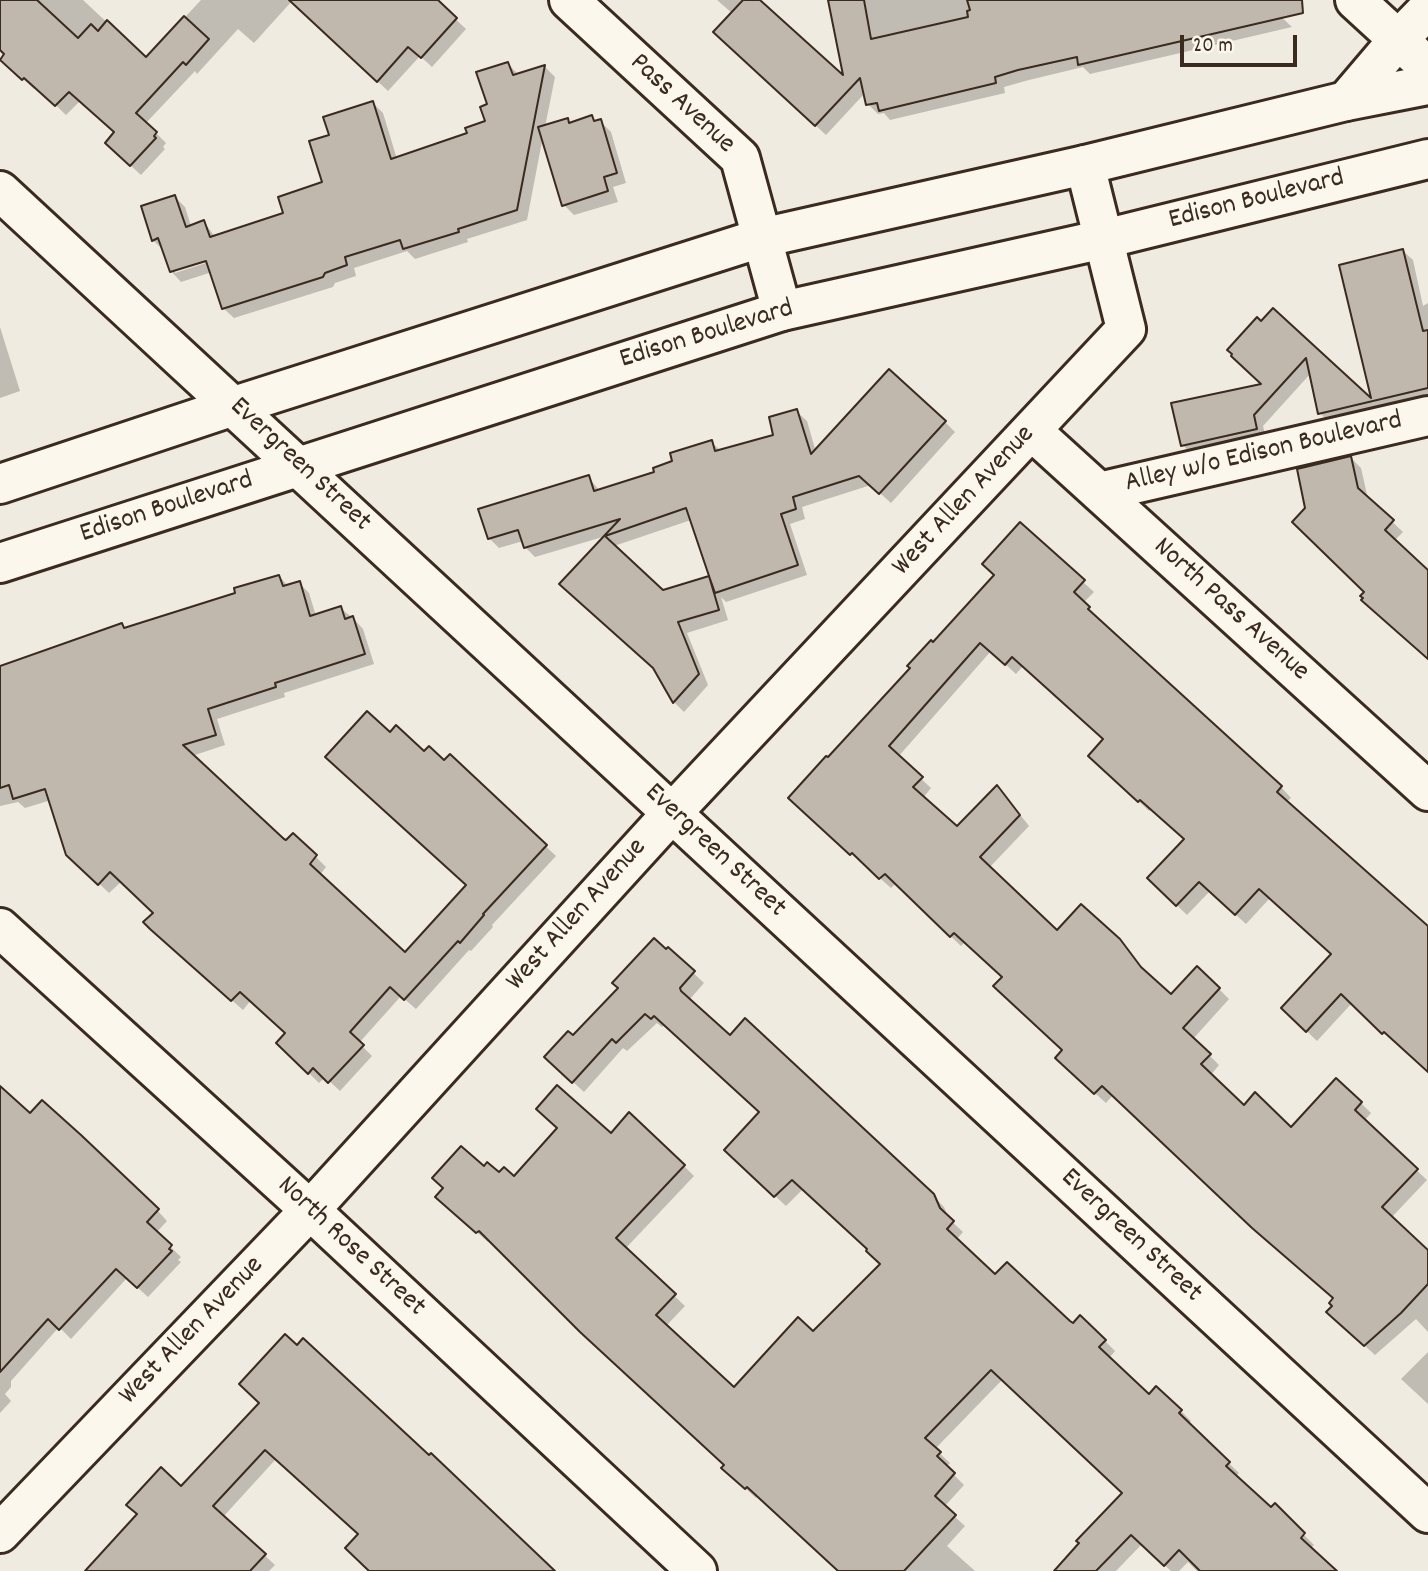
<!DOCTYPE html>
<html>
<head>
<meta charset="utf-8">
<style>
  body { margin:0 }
  #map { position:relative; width:1428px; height:1571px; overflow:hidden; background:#f0ebe0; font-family:Dekko,sans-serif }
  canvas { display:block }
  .scale { position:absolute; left:1180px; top:35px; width:117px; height:32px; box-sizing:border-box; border:4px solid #3b2a1e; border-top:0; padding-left:9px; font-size:21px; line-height:24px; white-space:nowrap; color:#3b2a1e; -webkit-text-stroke:5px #fbf7ec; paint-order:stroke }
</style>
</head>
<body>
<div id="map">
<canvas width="1428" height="1571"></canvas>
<div class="scale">20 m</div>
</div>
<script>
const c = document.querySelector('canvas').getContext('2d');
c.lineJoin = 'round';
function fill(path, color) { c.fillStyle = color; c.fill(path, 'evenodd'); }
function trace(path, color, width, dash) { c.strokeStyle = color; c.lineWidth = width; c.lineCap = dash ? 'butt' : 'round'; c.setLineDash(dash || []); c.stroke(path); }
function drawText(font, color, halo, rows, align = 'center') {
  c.font = font + ' Dekko,sans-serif'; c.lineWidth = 5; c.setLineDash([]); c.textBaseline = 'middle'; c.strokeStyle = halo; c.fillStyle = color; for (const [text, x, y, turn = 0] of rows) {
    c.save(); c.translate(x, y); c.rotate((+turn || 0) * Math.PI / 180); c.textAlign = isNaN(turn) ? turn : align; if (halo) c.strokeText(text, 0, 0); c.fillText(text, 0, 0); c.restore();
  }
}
const shadow = new Path2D(`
  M0,0h83l63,59 55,-59h234l31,29 -34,38 -12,-11 -32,35 -96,-90 -38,42 -16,-14 -41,45 -2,-3 -49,52 20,20 -3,4 2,2 -24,26 -24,-22 -1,-20 -35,-33 -15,15 -30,-29 -2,3 -22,-20 -12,-30z
  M717,0h41l88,80 -16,-80h433l29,27 -202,47 -7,-7 -54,13 -25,7 1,6 -115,27 -6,-7 -6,1 -10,-10 -3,-11 -39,42 -100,-93 7,-28z
  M508,64l11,11 26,-8 10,10 -10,50 23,-7 3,4 20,-7 6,5 3,-1 11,11 15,51 -13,4 5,15 -44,13 -10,-10 -21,-69 -16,84 -60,19 1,3 -53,17 -8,-8 -53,17 2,8 -21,7 -2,4 -99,31 -11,-10 -11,-36 -31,10 -10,-11 -7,-20 -11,-11 22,-43 10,10 6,19 13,-4 11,15 71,-23 38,-31 7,-47 42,-33 10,10 14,46 72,-25 19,-12 1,-17zM214,256l1,4 -40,13v-4z
  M1403,251l10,9 10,46 5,-3v97l-98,23 -10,-10 -9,-40 -48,53 3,12 -74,17 -9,-10 81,-60 -3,-61 12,-14 101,93 -33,-137z
  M0,327l20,64 -20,7z
  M796,411l11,10 9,31 129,-30 10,10 -64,71 -20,-18 -69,22 3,12 -15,5 17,51 -81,27 -5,-5 7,23 -41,13 21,52 -24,27 -10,-10 -18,-33 -94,-86 44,-47 -71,21 -10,-10 -2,-6 -24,7 -10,-10 99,-61 12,14 57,-18 54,-31 10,9 55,-15zM691,520l20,57 -49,15 -48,-46z
  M1351,458l10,10 7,31 35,33 -9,9 34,32v85l-62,-66z
  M279,576l9,10 11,-3 10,10 7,23 24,-8 13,10 10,11 11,35 -90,29 1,4 -68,22 8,26 -33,11 92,85 31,15 11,11 -7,9 86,78 63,-69 -78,-150 54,28 6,-7 106,100 -64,69 1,2 -22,24 -2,-1 -53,59 -15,-13 -42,47 13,13 -32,35 -15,-14 -6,6 -41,-40 9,-9 -36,-34 -8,10 -81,-71 -7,-26 -33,-32 -13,12 -41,-39 -17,-54 -26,8 -7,-6 -18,4v-141l19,-6 1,1 102,-35 4,4 111,-35z
  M1083,582l11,10 -11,11 16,15 -2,2 184,167 10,11 -5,4 142,126v144l-76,-69 -35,38 -34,-33 50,-53 -63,-57 -24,26 -36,-33 -23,24 -38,-37 37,-38 -35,-31 -2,2 -48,-45 4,-26 -82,-74 -7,8 -25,-23 -93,106 33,31 -8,10 34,31 50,-31 22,28 -40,42 69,64 72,20 18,23 23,21 48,-7 10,10 -36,40 26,26 -9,11 34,31 47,22 70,-26 10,10 -7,8 63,59 -36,38 37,35v79l-12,-13 -41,36 -36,-33 -4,-23 -222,-204 -7,8 -39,-35 -3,-18 -60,-72 -39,-36 -4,4 -65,-63 -5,5 -90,-80 27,-48 105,-116z
  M668,949l36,34 -14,16v2l40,36 203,159 11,11 5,12 14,13 -7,8 39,36 74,46 36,19 10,10 -6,7 40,38 32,15 10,10 -3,3 51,49 -4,4 36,33 4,-4 39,39 -4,4 24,22h-137l-9,-9 -9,9h-8l-29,-27 -26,27h-60l68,-77 -121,-115 -68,70 15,14 -4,4 18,18 -20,22 21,19 -18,20 28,25h-137l-80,-75 -2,2 -22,-20 -7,-12 -237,-226 -2,2 -40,-35 36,-39 30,10 97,-43 73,31 10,10 -69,73 60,57 -19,20 68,63 79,-55 69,-70 -13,-14 -66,-61 -17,17 -50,-46 25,-47 -96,-89 -3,3 -5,-4 -30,28 -4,-3 -39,44 -27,-25 16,-29z
  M0,1088l30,28 127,94 10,11 -11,12 25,24 -3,3 3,2 -33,35 -21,-19 -56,61 -12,-12 -48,54v6l-6,7 6,7 -11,12z
  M1428,1352v52l-27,-25z
  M261,1403l292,168h-182l-11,-36 -84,-76 -53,58 52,48 -6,6h-182l94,-82z`);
const building = new Path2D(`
  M0,0h37l41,38 13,-14 7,7 9,-11 39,37 38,-41 25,23 -23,26 -3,-3 -47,51 21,19 -3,4 2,2 -26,28 -25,-23 9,-11 -45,-40 -14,14 -31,-28 -2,2 -22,-20 4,-6 -4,-4z
  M289,0h149l19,18 -36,40 -13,-11 -31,35z
  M743,0h17l83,75 -15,-75h36l7,39 97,-22 -1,-6 3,-1 -3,-10h335l1,13 -225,52 -1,-8 -59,13 -23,7 1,6 -117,28 -2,-8 -11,2 -6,-27 -45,48 -102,-94z
  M508,62l5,13 32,-10 -28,145 -59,19 1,3 -56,17 -3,-9 -55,17 2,8 -22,8 -2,4 -101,32 -16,-48 -36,11 -12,-34 -6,3 -11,-35 34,-11 11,32 18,-7 6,17 73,-24 -5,-16 44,-15 -13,-41 20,-6 -6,-18 50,-16 18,58 76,-26 -2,-5 20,-7 -5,-14 7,-3 -11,-32z
  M592,115l2,6 7,-2 16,54 -13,4 4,14 -46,15 -24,-79 30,-9 1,5z
  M1403,249l20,82 5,-1v58l-110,26 -12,-56 -52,57 3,14 -76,17 -10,-43 90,-19 -30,-28 1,-2 -5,-4 30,-33 4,4 12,-13 98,90 -32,-133z
  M889,369l57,52 -67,73 -20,-18 -66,21 3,12 -15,5 17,51 -83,28 -6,-17 10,34 -41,12 21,52 -26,29 -20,-35 -94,-84 61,-65 -96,29 -6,-18 -30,9 -10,-30 111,-34 5,16 60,-19 -1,-4 19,-7 -2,-8 42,-13 3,11 58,-16 -4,-18 28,-8 14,45zM686,508l23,68 -46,14 -58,-54z
  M1351,456l7,32 36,32 -9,10 43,40v89l-67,-59 2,-2 -3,-2 4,-4 -72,-70 13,-14 -8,-39z
  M1020,522l65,58 -11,12 16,15 -2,2 194,177 -5,6 151,134v146l-44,-40 -2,2 -41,-40 -35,38 -25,-24 50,-54 -72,-65 -24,26 -36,-33 -23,24 -29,-28 37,-39 -44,-39 -2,2 -50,-46 15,-17 -91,-82 -7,8 -25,-22 -91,103 34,31 -10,10 44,39 40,-41 23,30 -40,42 77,73 24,-26 39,35 21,28 30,27 26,-28 23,22 -37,40 28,26 -10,10 43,41 11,-13 36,35 45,-49 26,24 -7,8 63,59 -36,38 46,43v34l-27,29 -37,33 -38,-34 6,-6 -3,-3 4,-5 -81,-70 -150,-142 -8,8 -39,-36 7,-8 -69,-64 9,-9 -48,-44 -4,4 -65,-63 -6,5 -27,-26 -2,2 -62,-57 38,-42 2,1 82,-89 -3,-2 24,-26 2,2 61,-67 -12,-11z
  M279,575l4,11 17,-5 10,35 31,-10 4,13 8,-3 12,38 -90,29 1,4 -68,22 8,26 -33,10 101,94 2,1 7,-7 24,22 -7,9 95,88 61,-67 -141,-128 42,-46 23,21 6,-7 28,26 5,-5 15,14 6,-6 97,91 -64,69 1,1 -24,28 -2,-2 -54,59 -14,-13 -40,45 14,13 -36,38 -15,-15 -5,6 -32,-31 9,-10 -45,-41 -9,9 -81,-72 -7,-7 10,-9 -43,-41 -12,13 -32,-30 -21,-66 -32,10 -4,-14 -9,3v-122l122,-43 2,5 111,-35 -1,-5z
  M654,938l12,11 2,-2 27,24 -15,17 1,3 49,44 15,-17 189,176 6,14 14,13 -7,8 48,45 12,-12 63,59 3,2 7,-8 26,25 -7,7 50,47 7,-8 26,24 -3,3 51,49 -4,4 45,41 4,-4 30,30 -4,5 36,33h-137l-21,-21 -15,16 -33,-31 -35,36h-42l25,-28 -3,-2 46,-48 -131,-123 -66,68 16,14 -4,4 18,17 -20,23 21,19 -52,56h-66l-91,-84 -2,2 -24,-21 3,-3 -144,-133 -101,-101 -3,2 -41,-36 8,-9 -11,-10 29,-32 23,20 3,-4 12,10 5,-5 10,9 43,-48 -21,-19 21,-24 54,48 18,-21 56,53 -69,73 60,56 -20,21 78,72 64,-70 15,14 67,-67 -14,-13 1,-2 -75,-69 -18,17 -50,-47 35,-38 -105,-96 -3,3 -6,-5 -29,29 -4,-4 -40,44 -28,-26 24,-26 5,4 45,-47 -6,-5z
  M0,1086l30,27 12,-13 39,35 78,74 -12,13 25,23 -3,4 3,2 -35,37 -21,-19 -57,61 -11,-11 -48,53z
  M285,1334l12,11 6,-7 126,117 2,-2 124,118h-186l-24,-23 13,-14 -93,-84 -52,56 53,48 -16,17h-165l52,-57 -11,-9 35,-38 20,19 78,-83 -20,-19z`);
const minor = new Path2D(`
  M569,0l171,158 42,153
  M1355,0l73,67
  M1346,101l51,-60 31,-32
  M0,191l1428,1322
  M1032,431l396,360
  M1099,492l329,-76
  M0,928l310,282 387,361
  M0,1533l310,-323 362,-397 454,-484 -41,-164`);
const major = new Path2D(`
  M0,484l234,-78 527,-168 324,-73 261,-64 82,-16
  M0,563l782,-252 322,-72 324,-80`);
const streetNames = [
  ["Pass Avenue",681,105,43],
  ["Edison Boulevard",1257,201,-14],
  ["Edison Boulevard",707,336,-17],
  ["Alley w/o Edison Boulevard",1264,454,-13],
  ["Evergreen Street",299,466,43],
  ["West Allen Avenue",965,502,-47],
  ["Edison Boulevard",167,509,-18],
  ["North Pass Avenue",1230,611,42],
  ["Evergreen Street",714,852,43],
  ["West Allen Avenue",578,916,-48],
  ["Evergreen Street",1130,1237,43],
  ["North Rose Street",350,1248,43],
  ["West Allen Avenue",193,1332,-46]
];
fill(shadow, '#0003');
fill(building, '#c0b8ad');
trace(building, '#3b2a1e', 2);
trace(minor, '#3b2a1e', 44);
trace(major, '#3b2a1e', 44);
trace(minor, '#fbf7ec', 38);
trace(major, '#fbf7ec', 38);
drawText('28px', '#3b2a1e', '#fbf7ec', streetNames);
</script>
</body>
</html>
